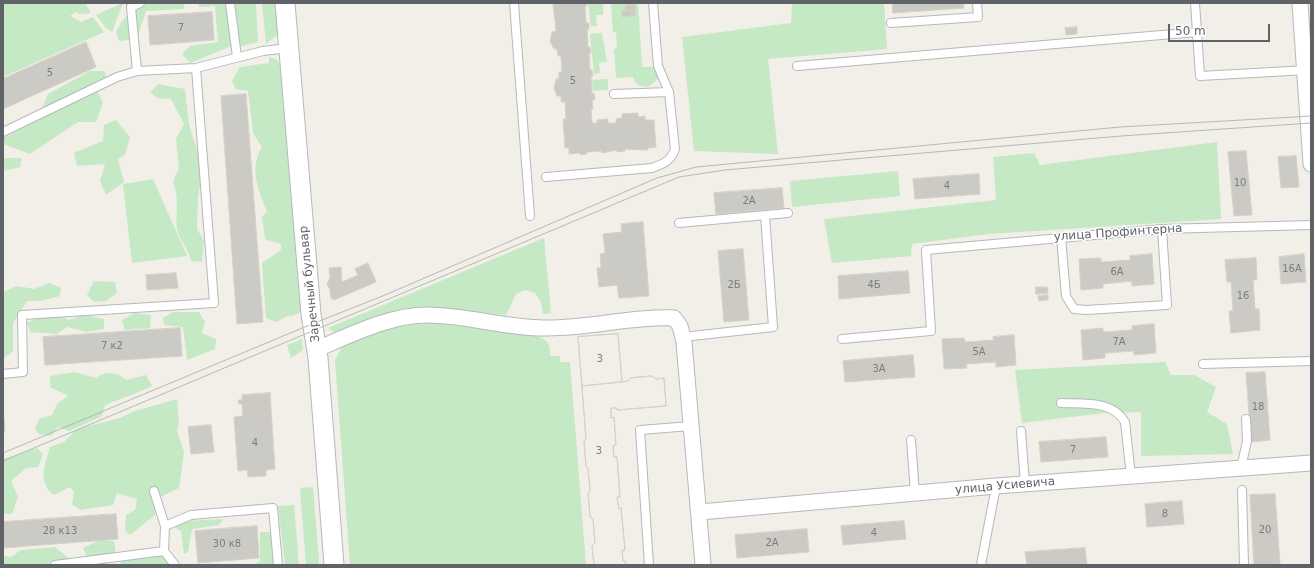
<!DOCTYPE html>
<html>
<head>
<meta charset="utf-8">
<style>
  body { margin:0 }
  #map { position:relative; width:1314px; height:568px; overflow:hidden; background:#f1efe8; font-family:"DejaVu Sans",sans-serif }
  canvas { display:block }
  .frame { position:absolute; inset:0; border:4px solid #5f6368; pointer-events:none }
  .scale { position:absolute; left:1168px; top:24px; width:102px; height:18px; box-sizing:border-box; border:2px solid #5f6368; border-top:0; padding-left:5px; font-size:12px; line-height:14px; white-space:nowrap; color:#5f6368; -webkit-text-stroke:3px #fff; paint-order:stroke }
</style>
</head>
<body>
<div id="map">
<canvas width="1314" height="568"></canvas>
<div class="frame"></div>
<div class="scale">50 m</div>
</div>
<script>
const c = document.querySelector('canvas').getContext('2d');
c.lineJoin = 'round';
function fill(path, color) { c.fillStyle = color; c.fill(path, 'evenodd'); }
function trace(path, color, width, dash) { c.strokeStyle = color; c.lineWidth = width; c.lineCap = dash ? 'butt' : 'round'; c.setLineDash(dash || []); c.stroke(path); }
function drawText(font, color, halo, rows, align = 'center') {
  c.font = font + ' "DejaVu Sans",sans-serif'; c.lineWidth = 3; c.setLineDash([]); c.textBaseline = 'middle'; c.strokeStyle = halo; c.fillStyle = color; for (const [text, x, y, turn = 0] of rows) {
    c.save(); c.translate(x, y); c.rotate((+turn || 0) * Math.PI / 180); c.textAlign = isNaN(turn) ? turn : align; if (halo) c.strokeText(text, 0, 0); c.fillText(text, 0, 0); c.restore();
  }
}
const green = new Path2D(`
  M3,3h82l6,10 -12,1 -4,-2 -5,4 11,6 12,-5 11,15 -101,45z
  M123,3l-11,29 -6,-4 -10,-13z
  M143,3h42l-2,6 -37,2 -9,28 -18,2 -3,-9 6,-11 17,-17z
  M198,3h27l5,23 6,-3 -1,-20h21l2,39 -19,5v-4l-49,20 -8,-9 8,-8 28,-4 -3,-36 -16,1z
  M262,3h14l2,25 -1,7 -11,9z
  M588,3h15v12h-7l1,11h-6z
  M611,3h27l4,64h13l3,12 -8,7c-9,2 -14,0 -17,-9l-17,1 -2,-29h3l-1,-17 -3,1z
  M792,3h92l3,46 -119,10 10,95 -84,-3 -12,-114 109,-14z
  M602,33l5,29 -8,1 1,10 -6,1 -4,-40z
  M269,57l8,3 5,7 19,245 -12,5v-2l-13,7 -10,-4 -4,-55 19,-13v-6l-16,-5 -3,-22 5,-6c-9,-20 -18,-43 -5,-64l-9,-14 -5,-42 -12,-2 -4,-8 8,-14 29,-4z
  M90,71h15l2,12 -10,7 6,13 -7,19h-18l-48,32 -27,-10v-15l5,7 30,-18 10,-24z
  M608,79v11l-15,1 -1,-11z
  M158,84l27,5 4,36 14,43 -5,29 -1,32 7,12 -2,21 -11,-1c-2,-12 -12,-21 -14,-32 -2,-17 3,-32 -4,-47l6,-14 -3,-29 8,-15 -13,-25 -13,-1 -8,-5z
  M116,120l14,17 -5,18 -7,4 6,23 -18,13 -6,-14 5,-17 -28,2 -3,-13 29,-12 1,-16z
  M1217,142l4,77 -232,15 -77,10 -1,12 -79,7 -8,-44 172,-19 -3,-43 41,-4 6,12z
  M3,158h19l-2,9 -17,4z
  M898,171l2,25 -108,11 -2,-26z
  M153,179l34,77 -55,7 -9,-79z
  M544,238l7,75 -8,1 -2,-12 -6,-9 -10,-3 -9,4 -10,21 -67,-7 -56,8 -49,16 -6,-4z
  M94,281l21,1 2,11 -11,8 -12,1 -7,-7z
  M49,283l12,5 -1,8 -19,5h-14l-14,22v28l-10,8v-67l14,-6 17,3z
  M50,311l19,9 15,-5 20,4v10l-18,3 -19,-5 -10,7 -27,-2 -3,-9z
  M173,312h26l6,10 -3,11 14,6 -1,10 -28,11 -4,-33 -19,-2 -1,-7z
  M135,313l16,2 -1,13 -25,2 -3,-10z
  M426,323c22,0 103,6 119,17 5,3 5,10 5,16h10v6h10l16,203h-236l-15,-204c2,-4 4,-10 7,-13 12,-14 66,-23 84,-25z
  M302,339l1,11 -12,8 -4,-13z
  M1165,362l6,13h23l22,12 -9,25 20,12 6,30 -92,2v-44l-37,1 -82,10 -7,-53z
  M75,372l21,6c11,-8 20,-6 30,2l20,-5 6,11c-15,8 -31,12 -47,19l-3,11 -33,15 -11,-4 -7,9 -12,-2 -4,-5 4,-10 13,-4 5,-11 11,-8 -18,-9v-11z
  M177,399l2,22 -2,10 7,21 -5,36 -21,10 -3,17 -25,20 -5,-4 1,-16 9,-5 2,-11 -20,-6 -4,12 -33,5 -8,-6 2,-12 -4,-5 -16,8c-17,-13 -9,-31 -4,-48l14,-5 13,-13 43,-11 15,-7z
  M37,448l6,6 -5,13 -12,1 -15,13 7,16 -6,17h-9v-55z
  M313,487l6,74 -1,4h-12l-6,-77z
  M294,505l5,60h-14l-7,-59z
  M223,519l-4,6 -27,4 -4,23 -4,2 -3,-23 -7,-4 11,-6z
  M260,532h11l5,10v23h-22l6,-4z
  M100,540l14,1 2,14 -9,8 1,2h-22l2,-6 -5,-11z
  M55,547l16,13 1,5h-69v-9l8,1 10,-7z
  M154,552l14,7v6h-47l-1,-6z`);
const building = new Path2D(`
  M553,3h34v3h-2l1,17h3v6h-2l1,18h2l1,6h-2l1,17h2l1,6h-2l1,18 2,-1 1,7h-3l1,9h-2l1,14h5v-3l11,-1v4h8v-4l6,-1v-4l16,-1v4l7,-1v4h9l2,27 -8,1v2l-23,-1v2l-8,1v-2l-15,3v-2l-15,1v2l-7,1v-2l-11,1v-6h-4l-2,-29h3l-1,-17h-4v-6h-4l-3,-8 2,-9h3v-7h3l-1,-16h-3l-1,-7h-3l-4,-8 2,-9 4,-1z
  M893,3h70l1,5 -71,5z
  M626,5h9v5l-9,1z
  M635,10l1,5 -14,2v-6z
  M212,12l2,28 -64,5 -2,-29z
  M1077,27v7l-11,1 -1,-7z
  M86,42l10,25 -93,42v-30z
  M246,94l17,228 -26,2 -16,-228z
  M1246,151l6,64 -18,1 -6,-64z
  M1296,156l3,31 -18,1 -3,-31z
  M979,174l1,20 -65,5 -2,-20z
  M782,188l2,20 -68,6 -2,-21z
  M643,222l6,74 -30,2 -2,-13 -18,2 -2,-19h4l-1,-14 5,-1 -2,-19 19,-2 -1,-8z
  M743,249l6,71 -25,2 -6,-71z
  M1152,254l2,30 -22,2v-5l-29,3v4l-22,2 -2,-31 22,-1v4l29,-2v-4z
  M1304,254l2,28 -25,2 -2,-27z
  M1256,258l1,22h-4l2,29h4l1,21 -29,3 -2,-22h4l-2,-29h-4l-2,-22z
  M368,263l8,19 -42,18 -3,-2 -1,-8 -3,-6 3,-7 -1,-9 12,-1 1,15 16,-7 -3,-6z
  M908,271l2,22 -71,6 -1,-23z
  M176,273l2,15 -31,2 -1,-15z
  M1036,287h11l1,6 -12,1z
  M1048,295v5l-9,1 -1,-5z
  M1154,324l2,29 -22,2v-4l-29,2v5l-22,2 -2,-30 22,-2v4l29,-2v-4z
  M180,328l2,28 -137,9 -2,-28z
  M618,334l4,48 6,-1 3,-3 21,-2 4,3 8,-1 2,28 -49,4v-2h-6v10l3,-1 2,28 -3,1 1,11h3l3,40h-3l2,12 2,-1 4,42h-3l1,11h2l1,4h-32l-2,-19 3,-3 -2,-24 -3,-2 -2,-24 2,-3 -2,-22 -2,-2 -2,-24 2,-3 -8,-102z
  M618,334l4,48 -40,4 -4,-49z
  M1014,335l2,30 -20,2v-5l-30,2 1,4 -23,1 -2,-30 22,-1 1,4 29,-2 -1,-3z
  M913,355l2,22 -70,5 -2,-21z
  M1265,372l5,68 -19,2 -5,-69z
  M652,376l4,3 8,-1 2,28 -49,4v-2h-6v10l3,-1 2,28 -3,1 1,11h3l3,40h-3l2,12 2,-1 4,42h-3l1,11h2l1,4h-32l-2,-19 3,-3 -2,-24 -3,-2 -2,-24 2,-3 -2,-22 -2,-2 -2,-24 2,-3 -4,-53 46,-5 3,-3z
  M270,393l5,76 -9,1v6l-18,1 -1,-7 -9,1 -4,-54 9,-1 -1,-12h-3l-1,-4h4v-5z
  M3,406l2,26h-2z
  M211,425l3,27 -23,2 -3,-27z
  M1106,437l2,20 -67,5 -2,-20z
  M1275,494l5,70 -26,1 -4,-70z
  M1182,501l2,23 -37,3 -2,-23z
  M116,514l2,25 -115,9v-26z
  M904,521l2,18 -63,6 -2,-19z
  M257,526l2,32 -61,5 -3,-32z
  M807,529l2,23 -72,6 -2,-23z
  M1085,548l2,17h-60l-2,-13z`);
const service = new Path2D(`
  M230,3l7,54
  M514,3l16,213
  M1195,3l2,29
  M891,23l87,-6 -1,-14
  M797,66l400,-34 3,44 107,-6
  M137,71l-6,-64 9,-4
  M614,94l55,-2
  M3,132l114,-55 20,-6 59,-3 67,-17 25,-3
  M546,177l106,-9c11,-4 19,-7 23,-19l-6,-57 -11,-26 -5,-63
  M679,223l109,-10
  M1061,237l5,59 8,13 12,1 81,-5 -5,-76
  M683,337l90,-10 -8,-112
  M842,339l89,-8 -5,-81 236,-21 149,-4
  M1203,364l108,-3
  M3,374l20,-2 -1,-57 192,-12 -18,-235
  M1061,403c23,1 51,-3 64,19l6,54
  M1021,431l4,53
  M911,440l4,53
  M1241,468l6,-27 -1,-22
  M1242,490l2,75
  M154,491l11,35
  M164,551l1,-25 26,-11 82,-7 5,57
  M55,565l109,-14 11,14
  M649,565l-9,-135 51,-4
  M981,565l15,-79`);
const minor = new Path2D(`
  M1300,3l11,161
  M317,349c33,-14 73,-34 110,-34 39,0 78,13 117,13 44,1 86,-12 130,-10l6,8 4,16 19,223
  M700,512l296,-26 315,-23`);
const tertiary = new Path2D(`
  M285,3l26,311 7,44 16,207`);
const tram = new Path2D(`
  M3,453l309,-129 73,-29 272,-117 39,-11 424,-40 191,-11
  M3,461l676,-284 46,-7 396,-34 190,-13`);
const numberNames = [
  ["7",181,28],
  ["5",50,73],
  ["5",573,81],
  ["10",1240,183],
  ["4",947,186],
  ["2А",749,201],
  ["16А",1292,269],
  ["6А",1117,272],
  ["2Б",734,285],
  ["4Б",874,285],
  ["16",1243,296],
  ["7А",1119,342],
  ["7 к2",112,346],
  ["5А",979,352],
  ["3",600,359],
  ["3А",879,369],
  ["18",1258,407],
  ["4",255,443],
  ["7",1073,450],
  ["3",599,451],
  ["8",1165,514],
  ["20",1265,530],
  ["28 к13",60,531],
  ["4",874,533],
  ["2А",772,543],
  ["30 к8",227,544]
];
const streetNames = [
  ["улица Профинтерна",1118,233,-4],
  ["Заречный бульвар",310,284,-96],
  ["улица Усиевича",1005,486,-5]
];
fill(green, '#c5e8c5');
fill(building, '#cccac5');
trace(building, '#d6d1c6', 1);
trace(service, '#b5b8bc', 10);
trace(minor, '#b5b8bc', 17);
trace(tertiary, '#b5b8bc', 21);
trace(service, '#fff', 8);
trace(minor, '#fff', 15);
trace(tertiary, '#fff', 19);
trace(tram, '#b6b7b8', 1);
drawText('10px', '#7a7d7f', null, numberNames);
drawText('12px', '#5f6368', '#fff', streetNames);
</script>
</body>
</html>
